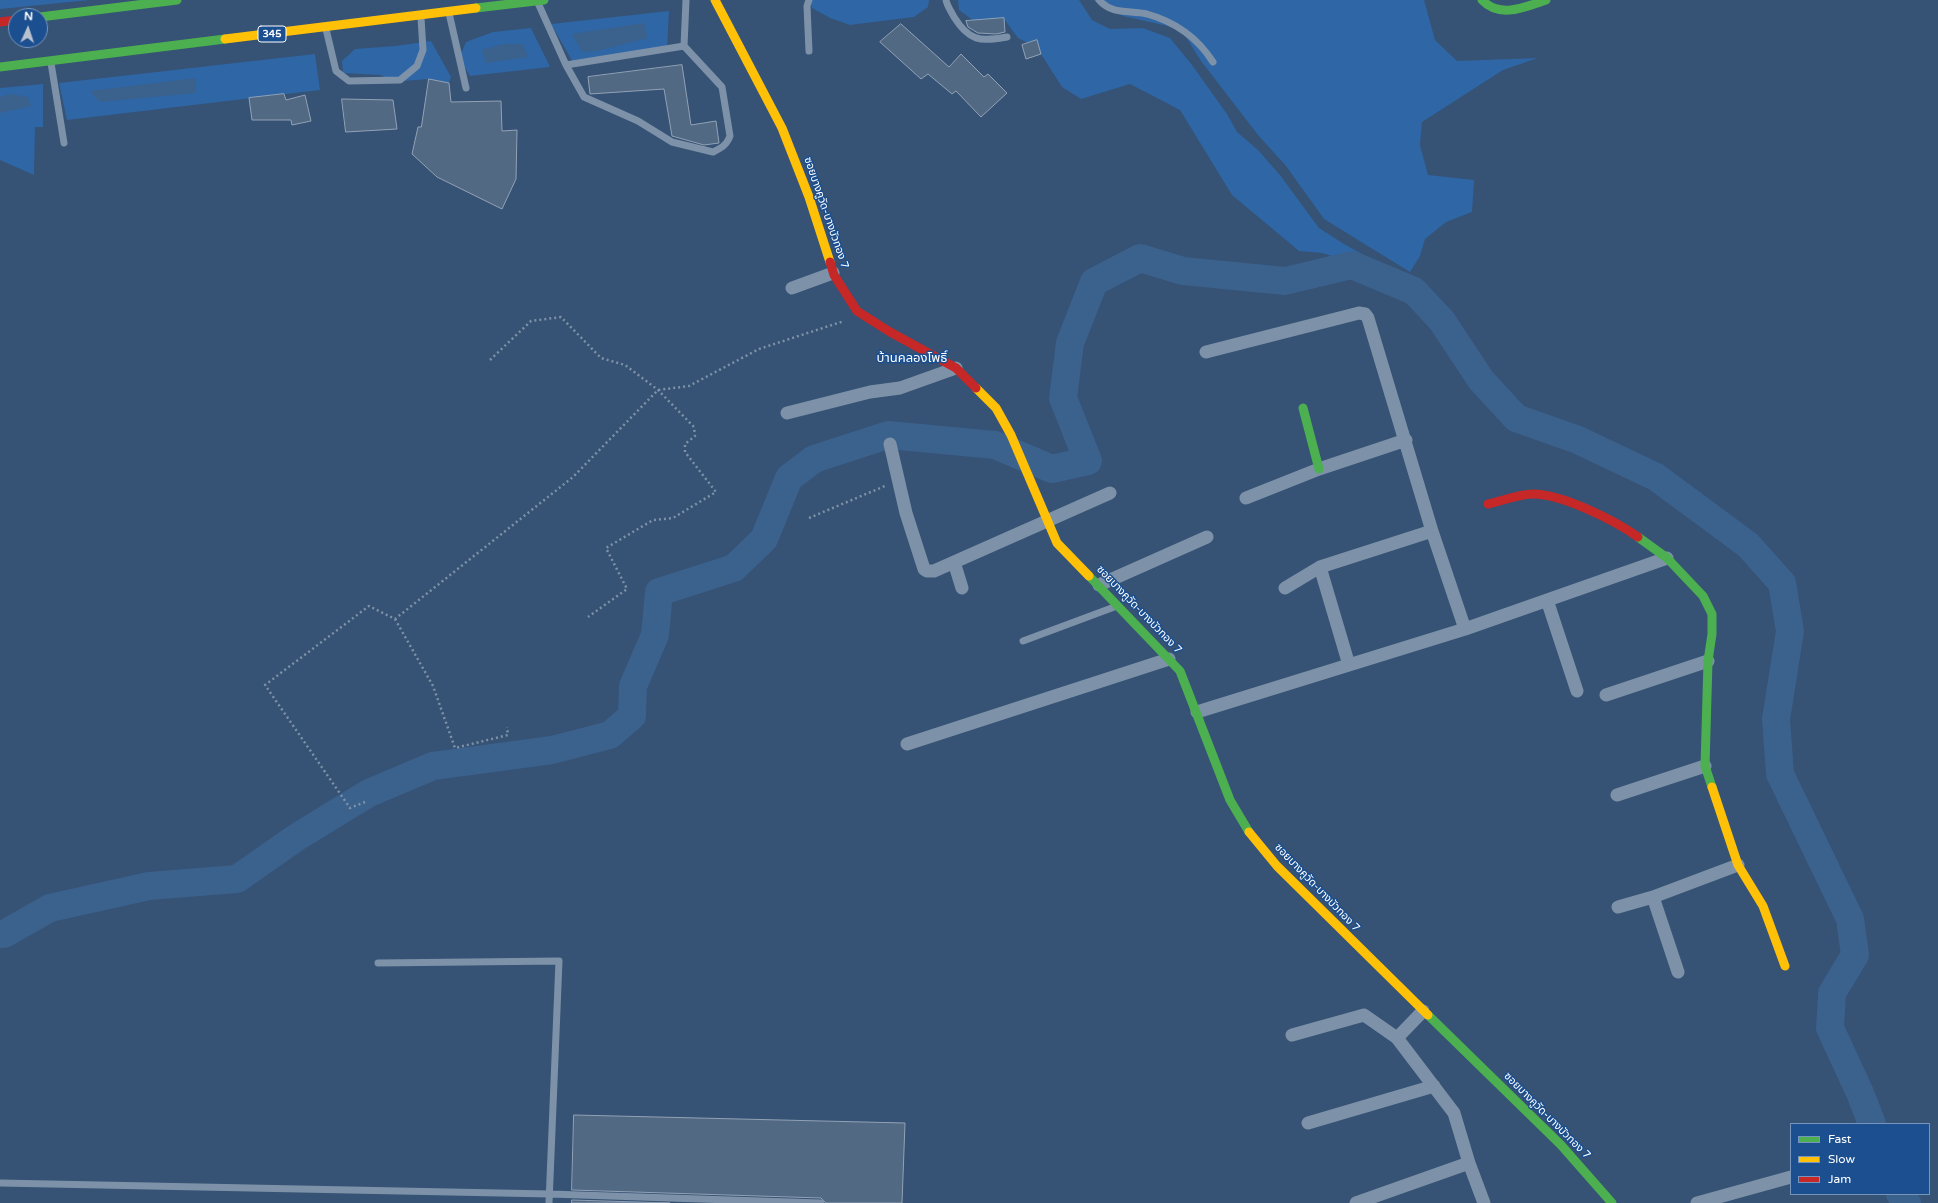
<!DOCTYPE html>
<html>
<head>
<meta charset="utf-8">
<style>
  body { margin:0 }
  #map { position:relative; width:1938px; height:1203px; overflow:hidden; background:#365274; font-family:"Varela Round",sans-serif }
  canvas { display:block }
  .legend { position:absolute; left:1790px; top:1123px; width:140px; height:72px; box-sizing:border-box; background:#1b4f8f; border:1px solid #7695bc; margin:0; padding:5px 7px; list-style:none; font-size:12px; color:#fff }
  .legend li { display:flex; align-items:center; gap:8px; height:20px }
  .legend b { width:20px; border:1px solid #7695bc }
  .north { position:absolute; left:8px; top:8px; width:40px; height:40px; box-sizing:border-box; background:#1b4f8f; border:1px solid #7695bc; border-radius:50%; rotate:3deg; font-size:11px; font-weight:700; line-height:16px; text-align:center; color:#fff }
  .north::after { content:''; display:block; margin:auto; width:14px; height:18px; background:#b9c2ce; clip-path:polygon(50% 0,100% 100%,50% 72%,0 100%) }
</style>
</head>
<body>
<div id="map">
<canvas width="1938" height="1203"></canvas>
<ul class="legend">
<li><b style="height:5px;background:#4caf50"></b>Fast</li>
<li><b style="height:5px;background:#ffc107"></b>Slow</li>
<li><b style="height:5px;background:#c62828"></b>Jam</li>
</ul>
<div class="north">N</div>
</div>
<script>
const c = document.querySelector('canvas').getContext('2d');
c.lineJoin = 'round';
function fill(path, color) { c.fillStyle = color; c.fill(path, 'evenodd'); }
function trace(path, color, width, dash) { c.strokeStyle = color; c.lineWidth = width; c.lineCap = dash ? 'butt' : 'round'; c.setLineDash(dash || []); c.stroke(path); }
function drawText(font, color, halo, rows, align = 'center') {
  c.font = font + ' "Varela Round","Noto Sans Thai",sans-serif'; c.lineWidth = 3; c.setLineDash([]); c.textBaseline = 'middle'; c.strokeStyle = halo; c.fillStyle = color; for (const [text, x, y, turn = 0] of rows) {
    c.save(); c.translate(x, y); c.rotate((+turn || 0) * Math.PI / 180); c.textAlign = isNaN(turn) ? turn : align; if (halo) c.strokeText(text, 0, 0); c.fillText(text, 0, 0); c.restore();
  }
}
const green = new Path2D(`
  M0,0h90l-90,9z
  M810,0h119l-1,7 -14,10 -64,8 -20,-7 -18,-10z
  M958,0h121l13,20 18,9 33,-1 27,10 22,27 35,49 10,18 21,18 22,25 39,53 25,16 61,34 -83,-25 -23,-2 -67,-56 -52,-85 -50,-26 -49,15 -19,-12 -21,-33 -4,-14 -9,3 -10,-5 -14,-19 -30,2 -15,-11z
  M1093,0h331l11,40 22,21 81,-3 -35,12 -81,52 -2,23 8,30 46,5 -2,32 -26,10 -21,17 -5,17 -10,16 -86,-53 -38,-53 -28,-31 -57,-74 -20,-32 -58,-13z
  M669,11l-2,40 -93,13 -23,-40z
  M531,28l19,39 -80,9 -11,-18 7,-16 27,-10z
  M431,41l20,36 -2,6 -20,-4 -38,3 -10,-7 -38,-2 -1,-12 13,-12 40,-3z
  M315,54l5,36 -253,30 -8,-37z
  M43,84v43h-8l-1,48 -34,-15v-72z`);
const water = new Path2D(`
  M644,23l4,15 -51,13 -15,1 -10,-18z
  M503,44h20l5,13 -42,6 -4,-13z
  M196,78l-1,15 -95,9 -10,-11z
  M10,94l18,3 3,9 -31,7v-16z`);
const river = new Path2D(`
  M0,934h4l46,-26 99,-22 88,-7 60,-42 72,-44 64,-27 119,-16 58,-15 22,-19 1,-30 22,-51 4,-43 75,-24 30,-29 25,-61 25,-19 74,-24 107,10 57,24 36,-8 -25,-63 7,-55 24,-61 46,-24 43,13 102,10 67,-16 62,26 28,30 39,59 35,38 62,22 78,37 92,68 34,38 8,48 -14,88 4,55 70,145 5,36 -23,38 -2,35 30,65 12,31
  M1900,1194l7,9`);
const building = new Path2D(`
  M1004,18l1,14 -9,2 -18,-1 -10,-6 -2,-6z
  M901,24l48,43 12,-13 23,23 4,-3 19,19 -26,24 -25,-26 -4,3 -24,-20 -7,5 -41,-37z
  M1037,40l4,14 -15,5 -4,-14z
  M682,65l9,60 25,-4 3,22 -15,2 -32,-9 -8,-47 -74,5 -2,-17z
  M429,79l20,4 2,19 50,-1 1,30 15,-1 -1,49 -14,30 -65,-32 -25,-23 6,-27h3z
  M284,94l2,6 19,-5 6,26 -19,4 -1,-5h-39l-3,-22z
  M342,99l51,1 4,29 -51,3z
  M574,1115l331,8 -3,80h-76l-5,-5 -249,-8z
  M572,1200l98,3h-98z`);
const path = new Path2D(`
  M490,360l41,-39 30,-4 40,41 24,7 33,25 36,37 1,9 -10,8v8l31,40 -43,26 -20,2 -47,28 21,41 -39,28
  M809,518l76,-32
  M395,619l38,67 22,62 53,-13 -1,-8
  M365,802l-15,6 -85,-123 104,-79 26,13 178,-142 85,-87 31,-4 70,-37 85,-28`);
const lane = new Path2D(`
  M809,0l-2,6 2,45
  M946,0c1,6 5,11 8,17 15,24 26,25 53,20
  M1099,0c13,15 30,10 48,14 29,8 50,23 66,48
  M538,3l28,62 118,-19 2,-46
  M449,13l17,75
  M326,29l10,42 13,10 51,-1 17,-14 6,-16 -2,-32
  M51,63l13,80
  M566,65l18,32 54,24 34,21 41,10c8,-4 14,-7 17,-16l-8,-49 -38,-41
  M1023,641l94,-35
  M378,963l181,-2 -10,242
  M0,1183l550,11 271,9`);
const street = new Path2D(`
  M792,288l41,-15
  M1206,352l153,-39 6,1 3,4 64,213 33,98
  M787,413l83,-21 30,-4 56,-20
  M890,444l16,69 18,56 3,2h7l176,-78
  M1246,498l73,-29 87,-29
  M954,562l8,26
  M1320,567l29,98
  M1099,585l108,-48
  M1285,588l35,-21 112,-36
  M1547,600l30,91
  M1606,695l102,-34
  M1197,712l268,-83 202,-71
  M907,744l262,-85
  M1617,795l88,-29
  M1653,897l25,75
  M1618,907l35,-10 85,-32
  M1292,1035l72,-20 33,23 57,75 15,50 15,40
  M1397,1038l26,-27
  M1308,1123l126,-37
  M1356,1203l113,-40
  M1697,1203l94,-26`);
const fast = new Path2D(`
  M1482,0c18,19 43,7 64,0
  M476,8l68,-8
  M40,17l137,-17
  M0,67l225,-28
  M1303,408l16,61
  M1638,537l29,21 36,38 9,18v20l-4,27 -3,105 7,21
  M1089,576l91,95 50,129 19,32
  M1428,1015l133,130 51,58`);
const slow = new Path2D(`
  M715,0l67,128 27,69 21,65
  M225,39l251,-31
  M976,388l20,20 15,27 46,108 32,33
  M1712,787l26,78 25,41 22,60
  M1249,832l28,34 151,149`);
const jam = new Path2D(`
  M0,22l16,-2
  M830,262l4,13 23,36 33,21 66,36 20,20
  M1488,504c14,-3 31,-10 45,-10 29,0 81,26 105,43`);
const shields = [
  [272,34,28]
];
const shieldNames = [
  ["345",272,34]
];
const streetNames = [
  ["ซอยบางคูวัด-บางบัวทอง 7",826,213,71],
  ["ซอยบางคูวัด-บางบัวทอง 7",1139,610,46],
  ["ซอยบางคูวัด-บางบัวทอง 7",1317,888,46],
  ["ซอยบางคูวัด-บางบัวทอง 7",1547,1116,45]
];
const quarterNames = [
  ["บ้านคลองโพธิ์",912,359]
];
fill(green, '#2f66a5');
fill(water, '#3b618d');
trace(river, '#3b618d', 28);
fill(building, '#526984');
trace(building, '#92a2b6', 1);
trace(path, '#7d92a8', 2.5, [2, 3]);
trace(lane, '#7d92a8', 7);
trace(street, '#7d92a8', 13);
trace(fast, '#4caf50', 9);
trace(slow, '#ffc107', 9);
trace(jam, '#c62828', 9);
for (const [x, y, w] of shields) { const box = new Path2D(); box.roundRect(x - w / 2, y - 8, w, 16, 3); c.fillStyle = '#1b4f8f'; c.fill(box); trace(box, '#fff', 1); }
drawText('bold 10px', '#fff', null, shieldNames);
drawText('11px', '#fff', '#1b4f8f', streetNames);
drawText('13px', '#fff', '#1b4f8f', quarterNames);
</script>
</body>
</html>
